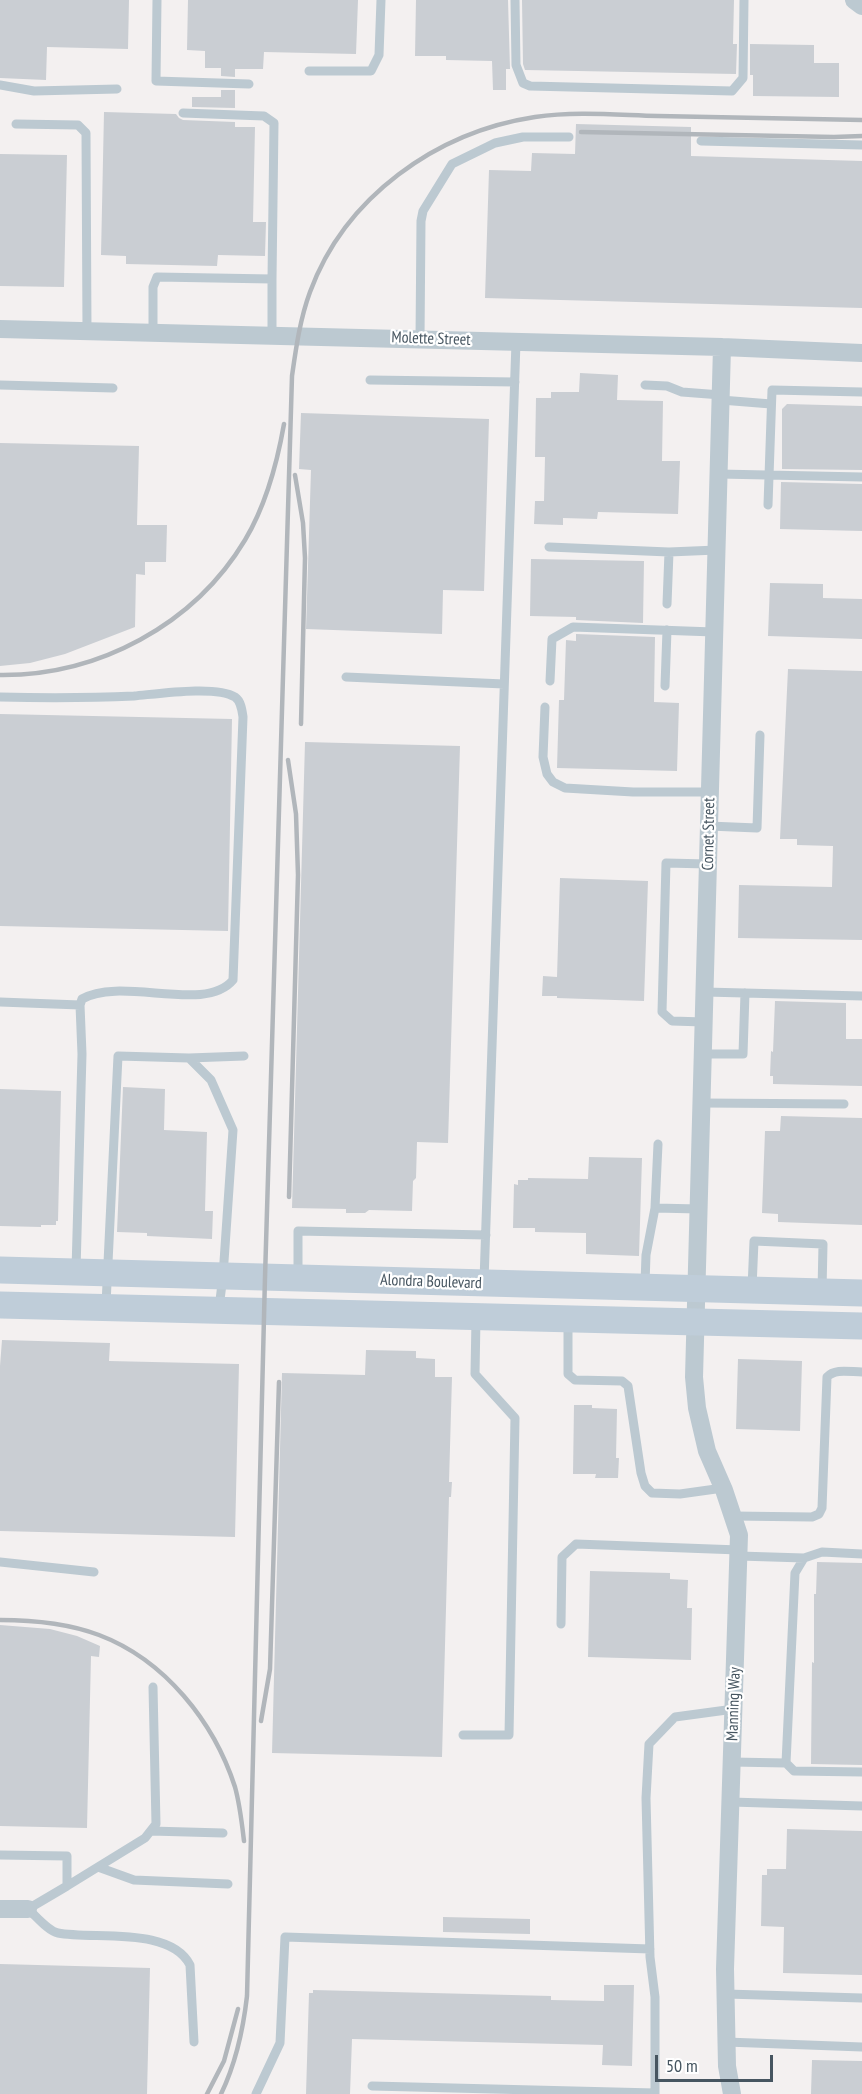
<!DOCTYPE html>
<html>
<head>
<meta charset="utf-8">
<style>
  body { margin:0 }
  #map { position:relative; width:862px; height:2094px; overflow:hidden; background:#f3f0f0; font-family:"PT Sans Narrow",sans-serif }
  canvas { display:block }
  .scale { position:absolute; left:655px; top:2055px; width:118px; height:27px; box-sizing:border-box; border:3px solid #465560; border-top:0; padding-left:8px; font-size:18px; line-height:21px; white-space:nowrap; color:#465560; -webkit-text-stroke:4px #fff; paint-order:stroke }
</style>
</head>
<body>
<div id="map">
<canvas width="862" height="2094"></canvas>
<div class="scale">50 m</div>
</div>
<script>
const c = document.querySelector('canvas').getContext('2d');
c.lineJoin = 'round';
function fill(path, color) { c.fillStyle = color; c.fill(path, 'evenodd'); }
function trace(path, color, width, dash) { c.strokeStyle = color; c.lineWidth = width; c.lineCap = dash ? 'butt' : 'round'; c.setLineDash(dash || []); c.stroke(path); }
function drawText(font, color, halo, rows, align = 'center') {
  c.font = font + ' "PT Sans Narrow",sans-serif'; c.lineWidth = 4.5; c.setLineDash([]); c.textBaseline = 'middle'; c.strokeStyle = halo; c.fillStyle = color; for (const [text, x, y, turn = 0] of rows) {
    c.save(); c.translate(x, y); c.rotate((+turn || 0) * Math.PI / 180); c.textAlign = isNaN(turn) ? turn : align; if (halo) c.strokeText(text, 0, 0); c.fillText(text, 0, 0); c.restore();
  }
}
const building = new Path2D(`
  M0,0h129l-1,49 -81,-2 -1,33 -46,-2z
  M188,0h170l-2,54 -92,-2 -1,17h-28v8l-14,-1v-8h-16v-17l-18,-1z
  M416,0h92l2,69h-4v21h-13l-1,-29 -46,-1v-4h-31z
  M522,0h212l-1,44h4l-1,30 -211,-4 -2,-6z
  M750,44l64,1v18h25v34l-86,-1v-21h-3z
  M221,90h14v18l-43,-1v-10h29z
  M104,112l72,2 3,4 4,2 52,2v5h20l-2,95h13l-1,34 -47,-1 -1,11 -91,-2v-8l-25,-1z
  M576,124l115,3v29l171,5v147l-377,-10 4,-128 42,1 1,-18 43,1z
  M0,154l67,1 -3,132 -64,-1z
  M580,373l38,2 -1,25 46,1 -1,60h18l-2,53 -80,-2 -1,7 -34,-1v7l-29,-1 1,-23h9l1,-44h-10l1,-59h15v-6h28z
  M787,404l75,2v64l-80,-1v-60z
  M301,413l188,6 -5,172 -41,-1 -1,44 -136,-5 5,-159 -12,-1z
  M0,443l139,3 -2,79h30l-1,37h-21v13l-9,-1 -1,53 -70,27 -35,9 -30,3z
  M781,482l81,2v47l-82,-2z
  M531,559l113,2 -1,62 -67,-3v-3l-46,-1z
  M770,583l53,1v14l39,1v40l-94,-3z
  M576,634l79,3 -1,65 25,1 -2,68 -120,-3 2,-68h5l2,-60 10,1z
  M788,669l74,2v269l-124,-2 1,-53 93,2 1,-41 -36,-1v-6h-17z
  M0,714l232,5 -4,212 -228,-5z
  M305,742l155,4 -12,397 -31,-1 -1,36 -3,3 -1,30 -43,-1 -4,3h-19v-4l-54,-1z
  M560,878l88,3 -4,120 -87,-3v-2h-15l1,-20 14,1z
  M775,1001l71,2v36h16v47l-89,-2v-8h-3l1,-25 2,1z
  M123,1087l42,2 -1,41 43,2 -2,79h8l-1,28 -65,-3v-3l-30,-1z
  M0,1089l61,2 -3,130h-2v4h-15v2l-41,-1z
  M781,1116l81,2v107l-84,-3v-8l-16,-1 3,-82h15z
  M589,1157l53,1 -3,98 -53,-2v-21l-51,-1v-4h-22l1,-44 4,1v-5h10v-2l60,1z
  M2,1340l108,3 -1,18 130,3 -4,173 -235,-6v-165z
  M366,1350l50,1v7l19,1v18h17l-3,105h3l-1,15h-2l-7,260 -170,-4 10,-380 83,2z
  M738,1359l64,2 -2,70 -64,-2z
  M574,1405h18v3l25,1 -1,49h3l-1,20h-23l1,-4h-23z
  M817,1562l45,1v202l-51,-1 1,-102 2,1v-69h2z
  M590,1571l80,2v6l18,1 -1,28h5l-1,52 -103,-3z
  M0,1625l50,4 27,7 23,10 -1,11 -8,-1 -4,172 -87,-2z
  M787,1829l75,2v144l-79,-2 1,-46 -23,-1 1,-51h5v-6h19z
  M443,1917l87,2v15l-87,-2z
  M0,1964l150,4 -3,126h-147z
  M604,1985h30l-2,81 -30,-1 1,-20 -251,-6 -2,55h-44l3,-101h4v-3l238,6v4l53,1z
  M812,2060l50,1v33h-51z`);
const service = new Path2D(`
  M157,0l-1,81 93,3
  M515,0l1,65 7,18 7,3 202,5 11,-13 1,-78
  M309,71h62l8,-16 2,-55
  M0,85l34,6 83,-2
  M16,124l62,1 8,8 1,198
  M701,141l161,4
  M153,332v-45l4,-10 115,2 2,-156 -10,-7 -81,-3
  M272,335v-56
  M420,339l1,-118 2,-10 29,-47 43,-21 28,-6h46
  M370,380l145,2
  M0,385l113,3
  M645,385l22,1 15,6 39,3
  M721,400l50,4
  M719,474l143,3
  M768,505l4,-115 90,2
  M549,547l120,5 48,-2
  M667,604l2,-52
  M346,677l158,7
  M550,681l2,-42 21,-12 141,5
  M665,686l2,-56
  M0,697c45,1 89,1 134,-1 23,-2 82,-11 101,1 6,4 7,13 8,20l-10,263c-28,34 -111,-4 -151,19l-2,6
  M545,707l-2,50 4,17 6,8 12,6 68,4h77
  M709,826l48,2 3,-93
  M705,992l157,4
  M0,1002l80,3 2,49 -6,216
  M704,1022l-32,-1 -10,-9 4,-149 42,1
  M703,1054h40l2,-61
  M189,1058l55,-2
  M702,1103l142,1
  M655,1208l3,-64
  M298,1274v-43l188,4
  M484,1281l32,-939
  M645,1284l1,-29 9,-47 44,1
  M752,1288l2,-47 69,3 -1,47
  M106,1304l12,-248 71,2 22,22 22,50 -10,146 -4,32
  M568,1321v53l7,6 47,1 6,5 13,87 4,13 7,7 28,1 43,-6
  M733,1516l79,1 7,-3 3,-6 5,-131c8,-9 23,-5 35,-5
  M862,1554l-40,-2 -18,6 -9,15 -9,190 8,8 68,1
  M739,1556l65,2
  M0,1562l94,10
  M561,1624l1,-67 14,-13 163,6
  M463,1735h46l6,-317 -40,-44 1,-55
  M732,1762l54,1
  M731,1802l131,4
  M151,1831l72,2
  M0,1855l67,1v30l-39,23c8,7 20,22 30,24 36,7 112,-7 132,32l4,77
  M98,1867l36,13 94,4
  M67,1886l78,-48 11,-14 -3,-137
  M726,1994l136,4
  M726,2042l136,5
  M372,2086l283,7
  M256,2094l24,-51 5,-106 365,12
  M655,2094v-97l-5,-40 -4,-159 3,-54 26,-27 59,-8`);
const minor = new Path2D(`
  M854,0l8,6
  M0,329l722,18 140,6
  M722,347l-28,1030 3,31 10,43 17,39 15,45 -14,434 2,97 5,28
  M0,1909h28`);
const secondary = new Path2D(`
  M0,1270l862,23
  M0,1305l862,21`);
const rail = new Path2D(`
  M581,132l253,5 28,-1
  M295,475l8,48 2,35 -4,166
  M0,675c98,1 194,-50 245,-135 21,-35 32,-76 39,-116
  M288,760l8,54 2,61 -9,322
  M0,1620c34,0 67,3 99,15 66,25 115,87 136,152 5,18 7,37 9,54
  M261,1721l9,-52 9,-287
  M207,2094l17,-33 14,-52
  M221,2094c15,-31 22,-63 26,-98l18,-719 27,-901c4,-28 8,-57 18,-84 35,-95 126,-160 225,-175 41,-6 82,-2 123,-1 68,1 136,3 204,4`);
const streetNames = [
  ["Molette Street",431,339,2],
  ["Cornet Street",709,834,-89],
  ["Alondra Boulevard",431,1282,2],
  ["Manning Way",734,1704,-88]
];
fill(building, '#caced3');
trace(service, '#bcc9d1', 9);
trace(minor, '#bcc9d1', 18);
trace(secondary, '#bfcdd9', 27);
trace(rail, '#b1b6bb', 4.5);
drawText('16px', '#465560', '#fff', streetNames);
</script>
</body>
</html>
